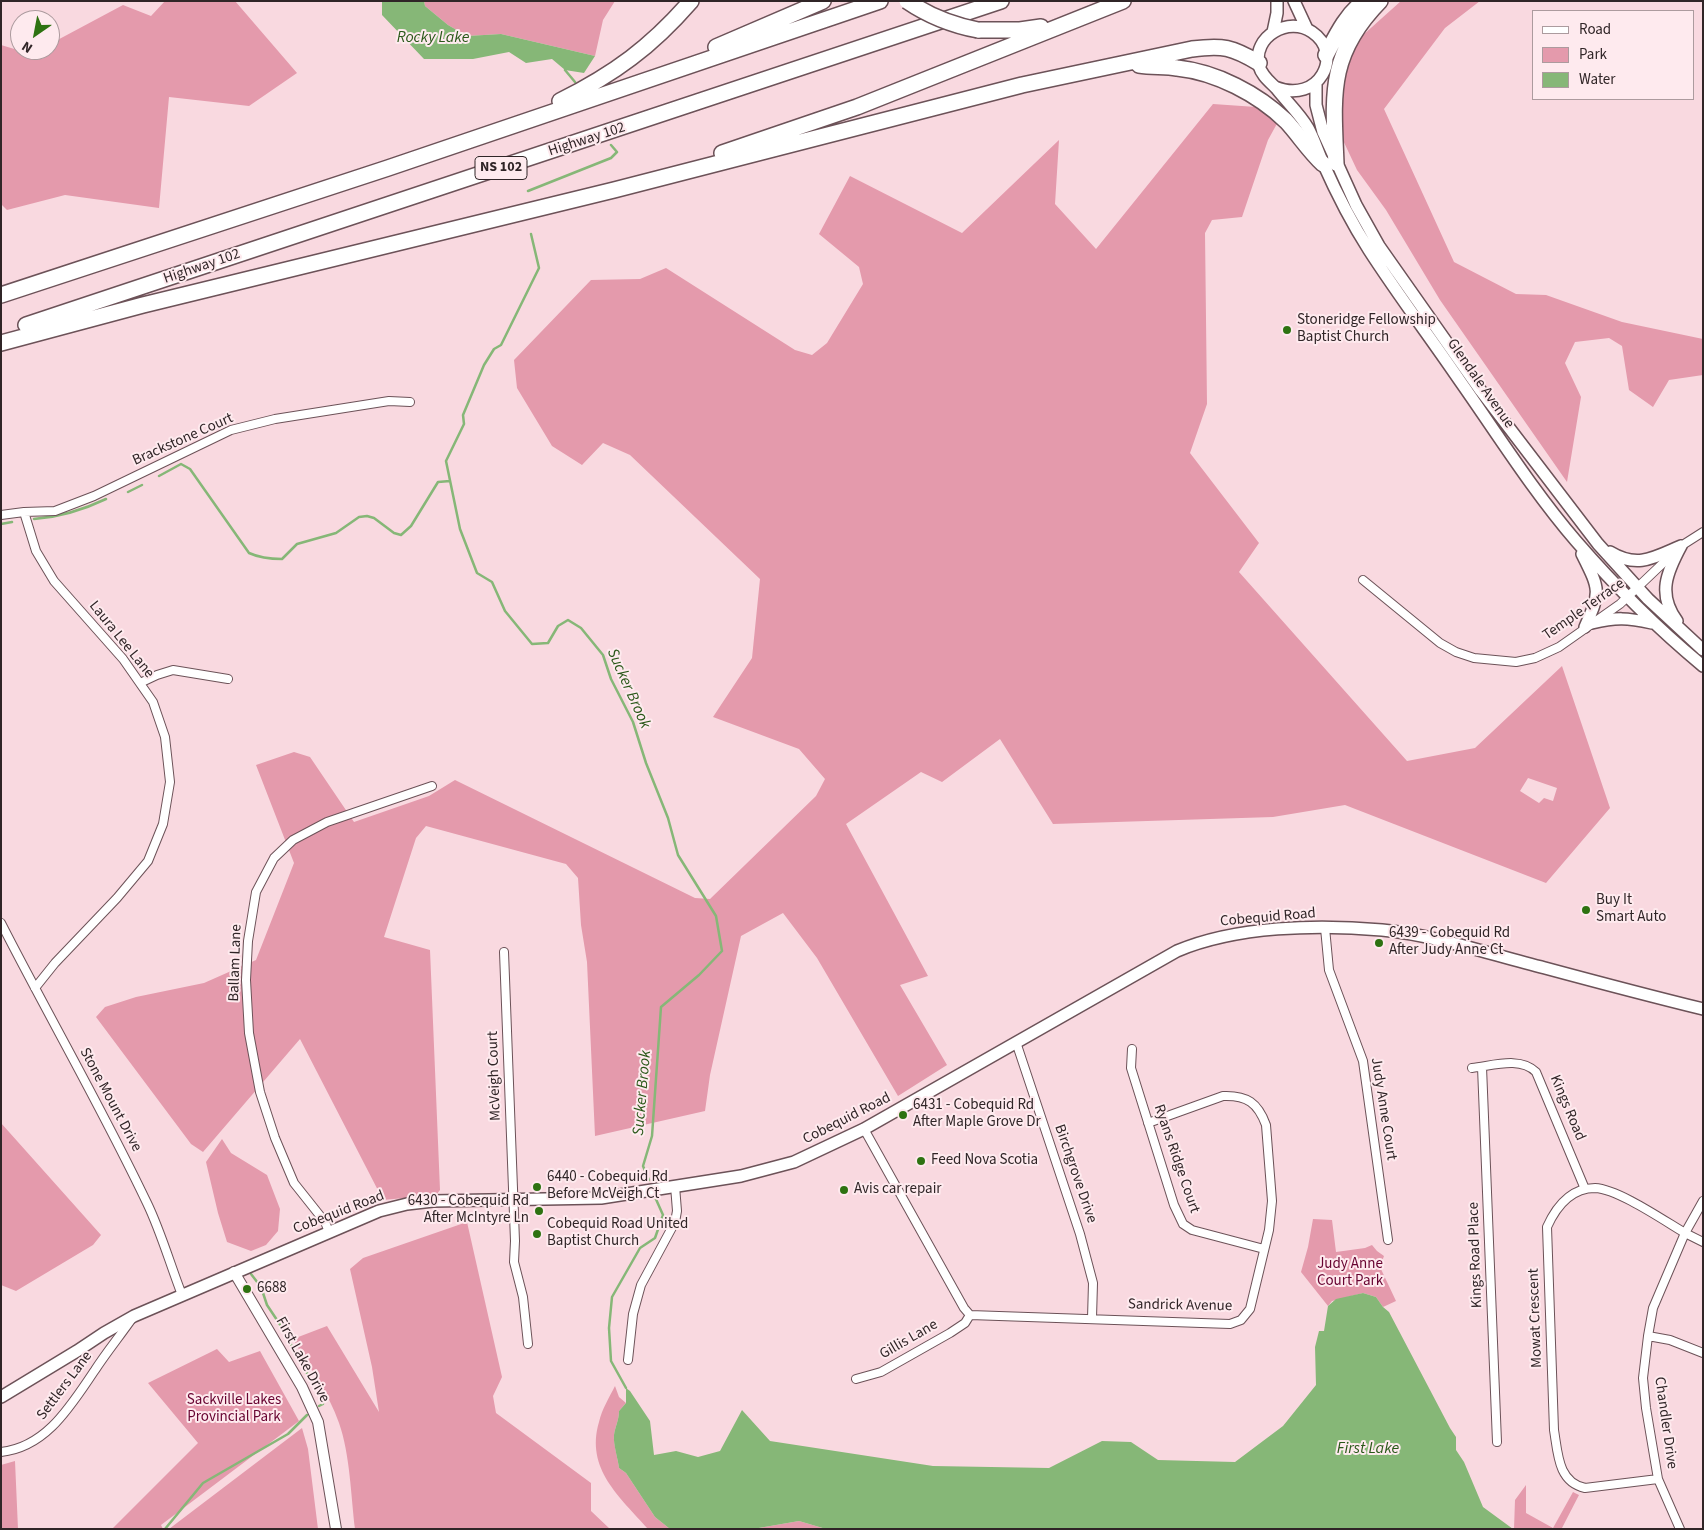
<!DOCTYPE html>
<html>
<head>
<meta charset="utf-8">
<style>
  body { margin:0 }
  #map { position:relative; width:1704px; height:1530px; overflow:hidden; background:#f9d9e0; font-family:"Source Sans 3",sans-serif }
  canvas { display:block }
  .frame { position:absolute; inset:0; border:2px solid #302527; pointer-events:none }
  .legend { position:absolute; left:1532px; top:10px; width:162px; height:90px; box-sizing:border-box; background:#feeaee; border:1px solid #ac9b9e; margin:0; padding:6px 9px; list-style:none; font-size:15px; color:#302527 }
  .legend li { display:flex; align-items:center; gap:10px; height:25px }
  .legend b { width:25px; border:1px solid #ac9b9e }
  .north { position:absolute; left:10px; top:10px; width:50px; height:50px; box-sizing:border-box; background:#feeaee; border:1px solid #ac9b9e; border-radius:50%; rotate:213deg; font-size:14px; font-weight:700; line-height:20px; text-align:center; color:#302527 }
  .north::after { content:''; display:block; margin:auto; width:18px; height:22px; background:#2e7211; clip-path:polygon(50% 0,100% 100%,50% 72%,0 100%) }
</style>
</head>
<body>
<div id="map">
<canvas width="1704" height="1530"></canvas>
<div class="frame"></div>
<ul class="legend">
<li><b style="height:6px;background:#fff"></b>Road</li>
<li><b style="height:14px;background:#e49aac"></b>Park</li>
<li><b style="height:14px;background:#86b777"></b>Water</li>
</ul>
<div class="north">N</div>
</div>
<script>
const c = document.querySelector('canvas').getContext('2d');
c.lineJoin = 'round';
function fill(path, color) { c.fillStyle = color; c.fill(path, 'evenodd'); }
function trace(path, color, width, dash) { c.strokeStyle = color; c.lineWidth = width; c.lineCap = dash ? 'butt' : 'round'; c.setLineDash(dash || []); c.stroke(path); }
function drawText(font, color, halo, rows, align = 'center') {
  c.font = font + ' "Source Sans 3",sans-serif'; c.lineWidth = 4; c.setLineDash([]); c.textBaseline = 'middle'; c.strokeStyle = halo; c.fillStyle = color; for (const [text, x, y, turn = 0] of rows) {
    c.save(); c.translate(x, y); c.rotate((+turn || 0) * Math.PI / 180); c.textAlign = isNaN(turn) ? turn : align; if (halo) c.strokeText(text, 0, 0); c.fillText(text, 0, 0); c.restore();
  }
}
const green = new Path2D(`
  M165,1h70l62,72 -48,33 -80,-9 -10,111 -94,-13 -58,15 -6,-6v-159l30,9 7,-4h12v-6l73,-39 28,11z
  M424,1h191l-12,19 -8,36 -94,-22 -34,2 -19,-11 -23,-19z
  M1401,1h79l-35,27 -61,81 70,153 62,32 30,1 76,27 81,17v36l-34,5 -16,27 -24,-17 -7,-44 -13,-8 -34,4 -10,21 16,34 -14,85 -127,-182 -54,-90 -29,-40 -16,-34 2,-83z
  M1213,104l72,5 -17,31 -26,77 -30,3 -7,13 2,171 -17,49 69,90 -20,29 168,189 68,-13 87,-82 48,142 -64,75 -201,-78 -72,12 -220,7 -53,-85 -58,43 -21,-10 -75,52 82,152 -28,9 47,80 -49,31 -81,-138 -34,-45 -42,23 -31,139 -5,36 -110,25 -8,-174 -6,-37 -3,-47 -12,-14 -140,-38 -10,12 -32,99 46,13 10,240 -4,5 -53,5 -83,-161 -97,113 -12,-8 -95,-127 9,-10 31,-10 68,-14 52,-23 38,-97 -38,-98 38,-13 16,5 44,65 75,-26 26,-16 240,118 15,1 106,-103 9,-17 -26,-30 -86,-32 39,-59 8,-79 -130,-124 -27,-12 -21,22 -30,-19 -35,-58 -3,-28 77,-80 49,-1 26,-11 129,82 17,5 15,-12 36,-59 -4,-17 -40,-33 31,-58 112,57 97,-93 -4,64 41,45zM1528,778l29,10 -4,13 -9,-3 -5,5 -19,-12z
  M1,1123l100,112 -8,10 -77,46 -15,-6z
  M222,1139l9,14 36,22 13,34 -2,22 -12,14 -15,6 -24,-9 -9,-29 -12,-51z
  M1313,1219l19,1 4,32 29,-4 7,-3 5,6 7,5 -4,11 16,34 -13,6 -7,-10 -13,-4 -31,8 -4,5 -27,-34 7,-25z
  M467,1222l35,155 -9,19 3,17 95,70v28l19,18h-255c-4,-33 -5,-75 -16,-106 -10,-30 -31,-57 -46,-84l34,-13 52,86 -7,-45 -22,-98 13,-11z
  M217,1349l12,13 31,-11 39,70 -138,104 2,4h-51l86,-86 -50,-60z
  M615,1386l4,11 7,6 -7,8c0,9 -4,16 -5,24 -1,8 4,24 5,33l7,5 29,44 15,12h-22c-28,-32 -63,-60 -49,-107 3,-13 10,-24 16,-36z
  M302,1428l6,21 10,80h-149z
  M15,1461l3,68h-17v-64z
  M1526,1485v28l27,15 20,-36 6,3 -17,33 3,1h-51l1,-29z
  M799,1521l27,8h-73z`);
const water = new Path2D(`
  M382,1h42l1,5 23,19 19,11 34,-2 94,22 -11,17 -19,-3 -13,-11 -26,4 -17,-11 -36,7h-49l-42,-44z
  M1363,1293l13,4 7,10 6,5 61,116 6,9v13l8,12 19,45 30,22h-687l-27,-8 -46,8h-83l-15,-12 -29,-44 -7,-5c-1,-9 -6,-24 -5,-33 1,-8 5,-15 5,-24l7,-8v-15l4,3 20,30 4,34 22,-4 22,6 22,-6 22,-41 28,31 163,25 116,2 53,-27 29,1 27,18 77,2 48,-36 33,-41 -1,-38 4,-16h5l4,-25 8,-7z`);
const stream = new Path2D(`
  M565,70l10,12
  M528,191l83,-33 6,-6 -6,-7
  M531,234l8,34 -38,77 -7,4 -10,16 -21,50 1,9 -18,37 14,68 17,44 15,9 13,29 27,33 16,-1 10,-17 10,-6 13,8 22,27 8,24 22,43 13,41 22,55 10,37 38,61 6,35 -23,24 -38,32 -9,129 -9,30 6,14
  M159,476l22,-12 9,5 59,84c11,5 20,6 33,6l15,-15 39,-11 23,-16 8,-1 7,2 20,15 7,2 10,-9 27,-44 12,-1
  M128,492l14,-7
  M34,519c26,-2 49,-9 72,-20
  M1,524l11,-2
  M251,1274l10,13 6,18 18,27 13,27 23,36 2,9 -4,2
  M626,1388l-15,-27 -2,-33 3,-31 28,-49 15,-10 8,-23 -8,-18
  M165,1529l38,-46 85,-49 19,-19`);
const minor = new Path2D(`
  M24,512l12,39 18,30 69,78 30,43 12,35 5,45 -7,42 -15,37 -31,37 -62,65 -20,25
  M1,515l23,-3 31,-1 39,-15 137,-66 44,-11 114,-18 21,1
  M1363,580l77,63 16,9 18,6 42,4 19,-4 24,-11 61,-43 61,-58 22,-14
  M140,683l17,-8 16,-5 55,9
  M1,923c48,94 101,185 146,280 14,29 23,61 35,92
  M1325,928l4,42 34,91 25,179
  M504,952l11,289 -1,21 9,35 5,47
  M1016,1042l64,192 13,49 -1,35
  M1132,1049l-1,19 43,137 9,19 9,6 72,19
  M1482,1067l15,375
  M1472,1068c20,-2 48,-12 64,4l49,117
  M864,1129l100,179 6,7 260,9 11,-4 9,-11 19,-79 3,-29 -6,-76c-8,-22 -19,-30 -43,-29l-75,27
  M1703,1201l-18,32 18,9
  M329,1232l-4,-10 -31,-39 -19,-45 -15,-46 -11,-59 -3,-53 2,-39 8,-49 18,-34 19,-18 34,-18 105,-36
  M1648,1336l22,4 33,13
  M628,1360l5,-46 8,-29 34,-63 2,-11 -2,-25
  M856,1379l25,-7 69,-39 15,-10 5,-8
  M1,1452c46,-5 70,-47 94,-82 11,-17 24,-33 36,-50
  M1658,1479l-73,9c-27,-6 -27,-34 -31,-58l-7,-203c9,-20 24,-39 48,-39 23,1 68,32 90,45l-32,75 -5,28 -5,42 3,30 12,71 22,50`);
const tertiary = new Path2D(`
  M234,1272l68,115 16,35 18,107`);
const secondary = new Path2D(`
  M1294,1l13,28
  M1273,32l4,-19v-12
  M1316,83v22l7,27 33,73 23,41 102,145 117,153 50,55 55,51
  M1275,87c44,18 70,-33 37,-55 -23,-16 -60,4 -53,34 3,10 10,15 17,22 10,13 24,26 32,40 6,11 10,24 15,35 12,27 30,62 46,87 29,45 61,87 91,131 38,54 73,110 116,160 39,45 81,87 127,125
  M1610,552c28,17 45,5 71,-6
  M1582,554c18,36 19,37 3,73
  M1677,621c-20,-27 -10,-49 4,-75
  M1592,623c25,-6 35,-5 60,0
  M1,1397l76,-46 27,-18 30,-17 245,-105 28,-7 26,-3 168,-3 140,-22 53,-14 70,-33 313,-178c59,-25 141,-27 205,-21 54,5 110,25 163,38 52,14 105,28 158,41`);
const motorway = new Path2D(`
  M978,30h42l21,-3
  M716,47l107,-46
  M1326,55c11,-21 20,-40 38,-54
  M1139,65c13,2 26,1 38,3 39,4 81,26 109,53 13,14 23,30 37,43
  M560,101c54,-27 91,-54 131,-100
  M722,153l135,-46 266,-106
  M1336,163c-3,-69 -8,-109 44,-162
  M1,295l387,-127 492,-167
  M26,325l975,-324
  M1,343l142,-38 471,-115 408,-105 170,-36c31,-4 40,-2 67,14`);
const motorwayBridge = new Path2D(`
  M907,1c22,15 45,24 71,29`);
const markers = [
  [1287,330,5,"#2e7211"],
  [1586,910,5,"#2e7211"],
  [1379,943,5,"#2e7211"],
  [903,1115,5,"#2e7211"],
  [921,1161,5,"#2e7211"],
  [537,1187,5,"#2e7211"],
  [844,1190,5,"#2e7211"],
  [539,1211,5,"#2e7211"],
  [537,1234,5,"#2e7211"],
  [247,1289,5,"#2e7211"]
];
const shields = [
  [501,168,52]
];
const shieldNames = [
  ["NS 102",501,168]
];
const streetNames = [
  ["Highway 102",587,140,-18],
  ["Highway 102",202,267,-19],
  ["Glendale Avenue",1480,384,55],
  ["Brackstone Court",183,440,-24],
  ["Temple Terrace",1584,610,-35],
  ["Laura Lee Lane",121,640,51],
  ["Cobequid Road",1268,918,-5],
  ["Ballam Lane",236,963,-88],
  ["McVeigh Court",495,1076,-92],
  ["Stone Mount Drive",110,1100,62],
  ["Kings Road",1567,1108,67],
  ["Judy Anne Court",1383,1109,81],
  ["Cobequid Road",847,1119,-27],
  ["Ryans Ridge Court",1176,1159,71],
  ["Birchgrove Drive",1075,1174,71],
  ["Cobequid Road",339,1213,-21],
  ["Kings Road Place",1476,1255,-92],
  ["Sandrick Avenue",1180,1306,1],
  ["Mowat Crescent",1536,1318,-92],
  ["Gillis Lane",909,1340,-30],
  ["First Lake Drive",302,1360,61],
  ["Settlers Lane",65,1386,-53],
  ["Chandler Drive",1665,1423,82]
];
const poiNames = [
  ["Stoneridge Fellowship",1297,321],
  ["Baptist Church",1297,338],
  ["Buy It",1596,901],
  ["Smart Auto",1596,918],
  ["6439 - Cobequid Rd",1389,934],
  ["After Judy Anne Ct",1389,951],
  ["6431 - Cobequid Rd",913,1106],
  ["After Maple Grove Dr",913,1123],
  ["Feed Nova Scotia",931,1161],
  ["6440 - Cobequid Rd",547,1178],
  ["Before McVeigh Ct",547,1195],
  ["Avis car repair",854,1190],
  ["6430 - Cobequid Rd",529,1202,"right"],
  ["After McIntyre Ln",529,1219,"right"],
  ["Cobequid Road United",547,1225],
  ["Baptist Church",547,1242],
  ["6688",257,1289]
];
const parkNames = [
  ["Judy Anne",1350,1265],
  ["Court Park",1350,1282],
  ["Sackville Lakes",234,1401],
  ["Provincial Park",234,1418]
];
const waterNames = [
  ["Rocky Lake",433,38],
  ["Sucker Brook",628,689,66],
  ["Sucker Brook",643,1093,-85],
  ["First Lake",1368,1449]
];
fill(green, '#e49aac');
fill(water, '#86b777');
trace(stream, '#86b777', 2.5);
trace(minor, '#6c5258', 10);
trace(tertiary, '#6c5258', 12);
trace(secondary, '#6c5258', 14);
trace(motorway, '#6c5258', 18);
trace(minor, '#fff', 8);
trace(tertiary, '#fff', 10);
trace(secondary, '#fff', 11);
trace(motorway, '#fff', 15);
trace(motorwayBridge, '#6c5258', 18, []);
trace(motorwayBridge, '#fff', 15);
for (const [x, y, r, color] of markers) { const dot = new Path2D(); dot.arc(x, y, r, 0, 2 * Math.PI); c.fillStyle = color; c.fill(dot); trace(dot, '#feeaee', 2); }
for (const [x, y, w] of shields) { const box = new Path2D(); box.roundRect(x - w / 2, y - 11.5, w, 23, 4); c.fillStyle = '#feeaee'; c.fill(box); trace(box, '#302527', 1); }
drawText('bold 14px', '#302527', null, shieldNames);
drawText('15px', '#302527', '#feeaee', streetNames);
drawText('15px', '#302527', '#feeaee', poiNames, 'left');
drawText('15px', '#670230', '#feeaee', parkNames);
drawText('italic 16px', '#2a5819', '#feeaee', waterNames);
</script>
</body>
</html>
